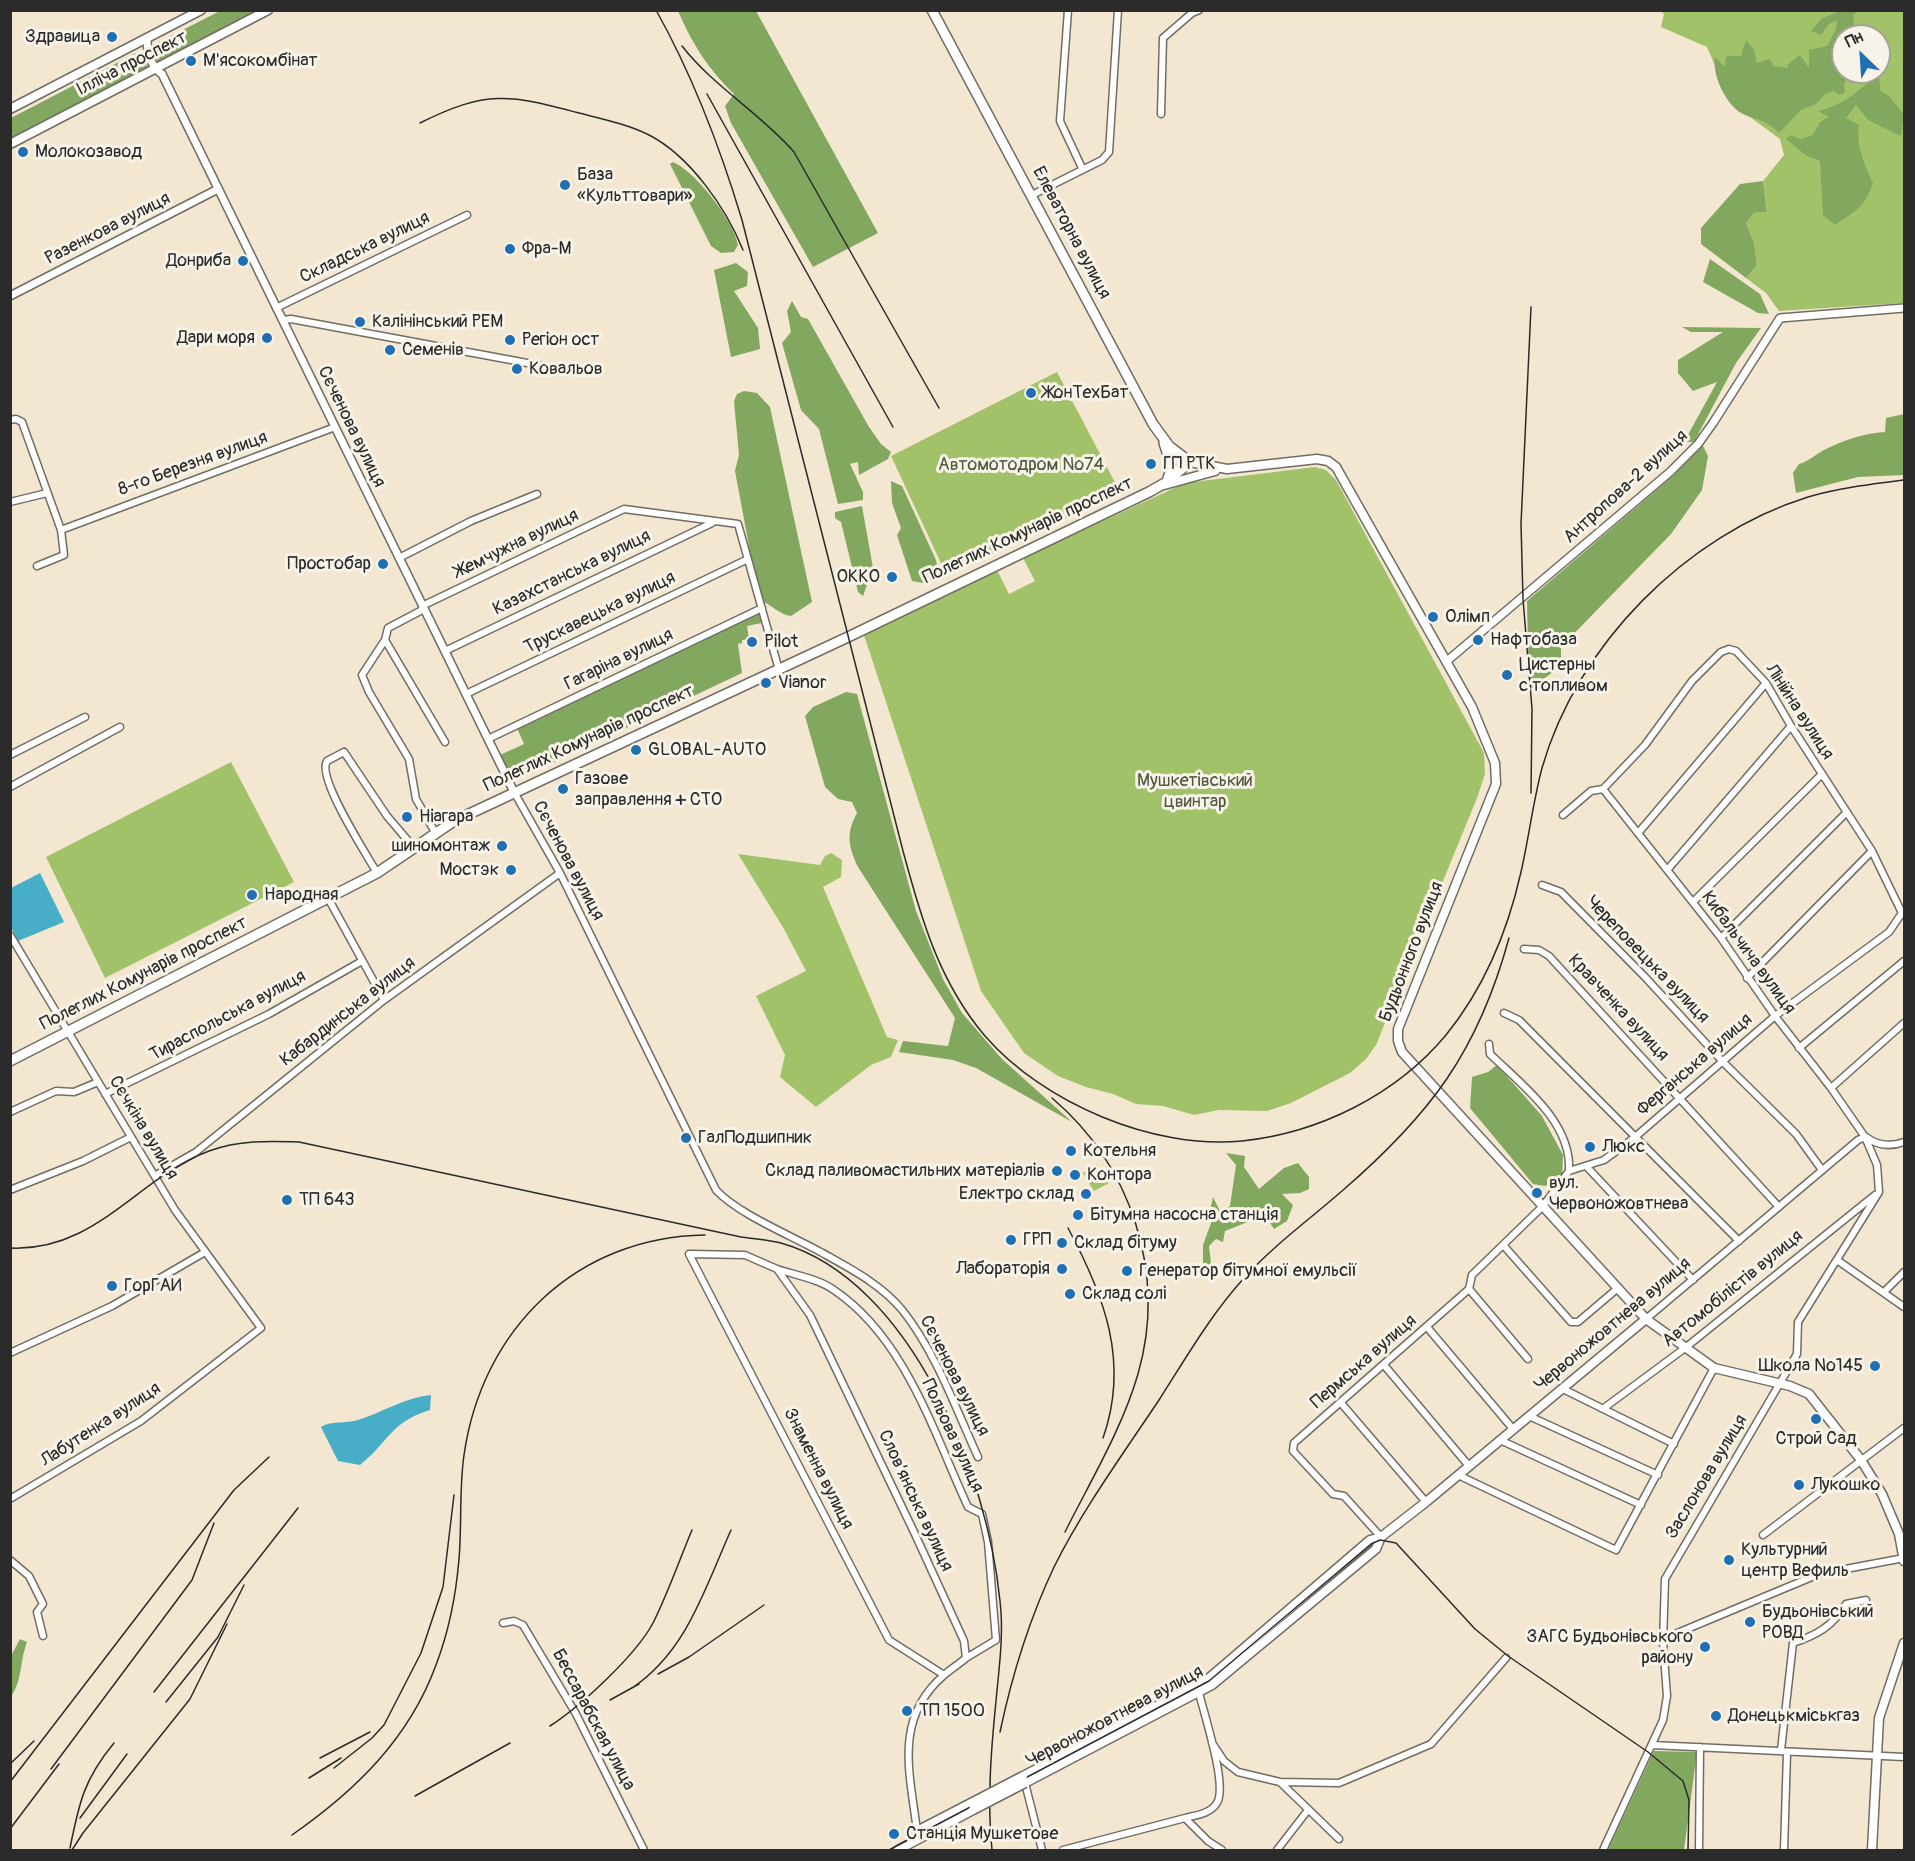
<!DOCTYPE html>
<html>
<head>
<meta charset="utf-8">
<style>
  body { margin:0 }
  #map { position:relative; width:1915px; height:1861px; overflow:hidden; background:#f4e7d1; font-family:Pangolin,sans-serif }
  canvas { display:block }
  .frame { position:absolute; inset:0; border:12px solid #2b2b2b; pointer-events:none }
  .north { position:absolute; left:1831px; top:24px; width:60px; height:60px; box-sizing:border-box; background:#f7f3e8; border:2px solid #a5a39c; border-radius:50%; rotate:335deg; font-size:16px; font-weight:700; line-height:24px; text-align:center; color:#2b2b2b }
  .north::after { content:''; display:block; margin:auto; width:21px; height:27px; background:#1f6fb2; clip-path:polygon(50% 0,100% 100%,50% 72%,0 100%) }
</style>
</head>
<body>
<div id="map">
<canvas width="1915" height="1861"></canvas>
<div class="frame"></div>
<div class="north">Пн</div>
</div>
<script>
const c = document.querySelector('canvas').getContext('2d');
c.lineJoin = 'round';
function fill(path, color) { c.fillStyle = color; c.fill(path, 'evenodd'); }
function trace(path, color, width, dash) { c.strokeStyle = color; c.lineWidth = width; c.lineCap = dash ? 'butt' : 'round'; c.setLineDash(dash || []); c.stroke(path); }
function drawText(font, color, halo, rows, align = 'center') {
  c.font = font + ' Pangolin,sans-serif'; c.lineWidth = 6; c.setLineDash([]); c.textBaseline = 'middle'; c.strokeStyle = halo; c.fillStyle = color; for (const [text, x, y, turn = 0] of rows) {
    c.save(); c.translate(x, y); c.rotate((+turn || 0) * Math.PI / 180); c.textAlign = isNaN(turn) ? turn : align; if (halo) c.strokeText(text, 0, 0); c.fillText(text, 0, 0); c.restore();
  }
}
const green = new Path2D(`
  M1661,11h243v292l-125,8 -13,-18 -20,-15 11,-13 -3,-22 -8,-20 9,-11 12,-1 -4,-30 21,-26 -4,-16 -49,-36 -24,-56 -46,-20 3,-13zM1843,36h36v36h-36z
  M1057,372l63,120 -173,84 -56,-120z
  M1315,467l11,3 10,10 148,273 1,21 -8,24 -101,247 -10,14 -16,14 -59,30 -24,8 -48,-1 -25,5 -31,-9 -27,-2 -23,-10 -27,-7 -28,-11 -34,-23 -43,-62 -118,-359 134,-62 12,24 26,-13 -12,-23 162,-75z
  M231,762l63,120 -189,96 -59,-121z
  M831,853l11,7 -1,17 -18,10 64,150 11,3 -7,17 -20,8 -55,42 -36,-30 5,-22 -29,-59 50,-25 -22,-42 -46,-75 82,11 5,-9z
  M1097,1164l12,19 -15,8 -11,-18z`);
const forest = new Path2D(`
  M1842,10l16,1 -4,3 -2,22h-9v36h7l-6,12 1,9 -6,2 -5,-4 -9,3 -9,10 -15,6 -22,23c-15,-16 -26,-12 -41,-22 -14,-11 -26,-37 -23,-54l10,10 1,-11h15l5,-16 8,10 3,13 13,-4 3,7 16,2 -2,-3 13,-10 9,13v-18l18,-4 9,-17 1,-9 -9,5 -7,10 -10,-4 10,-12z
  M220,11h40l-100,52 -8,-7 -1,-9 4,-3z
  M678,11h78l122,222 -65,34 -82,-144 -6,-17 9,-12c-26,-25 -42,-51 -56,-83z
  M138,52l8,5 2,11 -137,73v-23z
  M1879,72l1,18 9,6 15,19 -3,21 -33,-16 -12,-15 -10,13 13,7c-3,22 5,38 14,58 -9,26 -17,27 -38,42l-12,-10 -3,-54 -13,-5 -21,-17 5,-4 10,4 12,-4 7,-13 9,-5 -11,-6c26,-6 41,-20 61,-39z
  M673,162c22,9 61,59 65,83l-4,7 -13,1 -10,-7 -41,-82z
  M1763,181l4,31h-12l-9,11 8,20 3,22 -11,13 -45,-34v-16l39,-44z
  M1710,259l50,35 9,20 -11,-1 -55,-31z
  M736,263l12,9 -1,14 -13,5 24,37 2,21 -29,8 -17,-87z
  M792,301l9,16 7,2 61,108 12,17 10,8 -3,7 -29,16 -1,-13 -8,2 13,28v8l-25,4 -19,-75 -18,-19 -19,-67 9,-11 -4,-21z
  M1682,327l79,1 -25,35 -42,79h-10l33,-60 -24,9 -15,-18v-13l45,-28h-32z
  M744,391l13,2 13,14 42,195 -21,14c-11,-1 -20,-12 -32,-16l-24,-129 4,-16 -5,-54 3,-7z
  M1904,414v61l-46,2 -62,16 -3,-20 6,-9c11,-3 15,-9 25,-14 18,-9 40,-17 61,-18l1,-14z
  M1702,444l6,12 -6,34 -31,44 -110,113v19l-32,24 -2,-89 147,-126z
  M891,481l11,5 34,74c3,13 -3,17 -13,23l-11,-2 -15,-46 4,-7 -9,-25z
  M862,506l11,62 -10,28 -5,-4 -17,-70 -6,-4v-6z
  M758,612l4,11 -15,3 2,13 -7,1v3l-4,1 4,29 -230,109 -12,-27 24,-11 -7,-16z
  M846,692l11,2 59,217 27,68 19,34 40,46 70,63 -96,-54 -23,-8 -54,-8 4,-11 45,5 7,-28 -97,-151c-10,-21 -12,-34 -1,-54l-5,-11 -14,-3 -13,-12 -20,-71 8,-9z
  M1497,1065l45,51 21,39 -1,23 -17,8 -12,-2 -63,-76 2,-31 16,-5z
  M1226,1153l19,3 -1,11 15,22 25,-21 14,-5 11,14v12l-9,4 -18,1 11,11 -6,16 -13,8 -9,-14 -40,16 -2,11 -7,-3 -7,7 2,17 -8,9v-27l11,-30 -3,-9 2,-9 7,14 10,-5 6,-41z
  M20,1639l7,3c-8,22 -4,36 -16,55v-41z
  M1654,1751l43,1 -13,98h-76z`);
const water = new Path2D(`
  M40,873l24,49 -46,19 -7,-14v-39z
  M431,1395l-1,15c-41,13 -40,31 -70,55l-22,-4 -17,-34c12,-7 23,-3 37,-7 25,-8 46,-22 73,-25z`);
const minor = new Path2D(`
  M1068,10l-8,111 22,47
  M1161,114l2,-76 29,-25 7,-3
  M1032,195l70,-35 7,-8 9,-142
  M276,308l191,-93
  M283,320l8,-1 252,47
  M10,420l6,-1 6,3 39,108 3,25 -27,11
  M10,502l37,-9
  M61,530l274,-103
  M399,558l72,-37 66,-27
  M422,606l202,-97 114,15 41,146
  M424,609l-36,19 -3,12 -23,35 7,17 40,67 7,40 19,33
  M385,640l60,102
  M445,651l267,-128
  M466,694l282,-135
  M488,739l274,-131
  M10,755l75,-38
  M10,787l110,-60
  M514,792l46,81 156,317c23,25 79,47 110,65 27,15 57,31 77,56 33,42 53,98 75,146
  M1639,832l127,-149
  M1668,869l123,-143
  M377,873c-10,-18 -61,-96 -50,-112l17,-9 43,64 28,33
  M1542,885l19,7 84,85 79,86 72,71 26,36
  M328,898l56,102
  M1693,902l129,-128
  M10,935l165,275 86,118 -120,93 -131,78
  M1721,938l126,-126
  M1524,949l15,1 10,6 230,251
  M1747,978l125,-127
  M1504,1013l15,7 220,221
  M1489,1044l1,10c32,31 82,68 79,117
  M1799,1048l105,-87
  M1831,1088l73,-65
  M105,1094l164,-80 93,-53
  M10,1112l46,-21 18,1 24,-10
  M1866,1137c12,9 24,10 38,5
  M1587,1167l106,113
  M156,1175l40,-23 188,-152 176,-127
  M10,1190l73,-29 48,-24
  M1504,1246l67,76h7l40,-34
  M1837,1260l67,47
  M777,1269c18,6 42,10 57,21 71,48 99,141 134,217l14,7 6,28 8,98 -30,18
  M1469,1289l59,70
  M1885,1291l19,-19
  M1646,1319l212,-179 7,-3
  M1427,1327l86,102
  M10,1353l102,-47 93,-54
  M1384,1365l85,101
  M1563,1389l111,55
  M1341,1403l85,99
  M1604,1408l81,-60 190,-153
  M1529,1416l129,59
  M1500,1440l141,65
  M1458,1475l158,75 98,-182
  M1763,1535l141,-107
  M1381,1537l-37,-41 -11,-2 -40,-43 1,-8 175,-154 3,-14 71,-69 26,-35 35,-11 30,-22 141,-122 114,-84 13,-19 -30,-62 -81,-125 -25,-43 -30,-32 -7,-2 -8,3 -29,29 -47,64 -42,44 -12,2 -28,24
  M10,1560l19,16 14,28 -6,8 6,24
  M503,1623l11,-2 9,4 53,89 68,136
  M1663,1639l156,-65 85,-16
  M1198,1689c5,22 30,96 19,114 -7,11 -21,12 -32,15l23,23 14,9
  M1212,1743l12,18 14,11 42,10 59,1 92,-39 75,-86
  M1652,1745l252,12
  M1781,1750l12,-107c24,-8 40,-17 53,-39l20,-4
  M1024,1779l18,71
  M1280,1782l59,57
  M917,1831c-7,-58 -24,-112 27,-156 7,-6 15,-11 22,-17l-2,-17 -50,-109 -104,-217 -33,-46 -32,-14 -56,-1 200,386 55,35
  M1063,1850l122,-32
  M1277,1850l31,-40
  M1603,1850l60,-130 4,-24 -4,-53 2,-64 132,-225 1,-32 81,-130 -2,-27 -12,-28 -34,-49 -56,-72 -54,-78 -118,-149
  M1699,1850l1,-103
  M1784,1850l3,-97`);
const tertiary = new Path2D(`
  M147,38c0,14 3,28 15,36l352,718
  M10,296l208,-107
  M1447,661l223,-189 28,-28 15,-21 67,-105 124,-10`);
const secondary = new Path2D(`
  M10,109l191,-99
  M10,144l258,-134
  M1190,462l37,7 90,-10 11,2 8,6 136,240 23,56 1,21 -98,245v12l4,11 244,267 68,49 76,18 19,8 52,66 21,34 17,40 5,27
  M1164,485l51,-14
  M1023,1776l185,-97 162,-139 11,-3 45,-35 220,-183
  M1025,1783l187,-98 164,-136 5,-12
  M918,1839l-1,-8 54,-28
  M898,1850l75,-40
  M1872,1850l7,-132 25,-75`);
const primary = new Path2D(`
  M1164,443l8,24 -4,11
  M10,1061l367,-188 77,-52 394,-184 301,-145 16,-9 25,-21 -21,-16 -16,-22 -221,-414`);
const tram = new Path2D(`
  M889,1850l320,-169 162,-137 9,-4 16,3 79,86 33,27 140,96 35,29 6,19 -1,50`);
const rail = new Path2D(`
  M656,10c38,68 64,137 86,210l161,631c18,67 36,131 82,185 58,67 169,114 257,105 77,-8 154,-46 204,-106 38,-47 62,-105 75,-163 8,-35 12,-70 21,-104 35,-123 144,-233 266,-271 31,-9 64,-13 96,-17
  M682,46c32,41 78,67 112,106l145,256
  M707,94l186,333
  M420,123c66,-33 89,-29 159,-10 23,6 48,11 70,22 41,21 77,73 94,115
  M1531,793l1,-84 -9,-110 -2,-75 10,-217
  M1052,1098c79,67 115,175 86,276 -16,55 -47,106 -73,158
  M1068,1228c36,67 62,134 35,210
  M10,1248c86,4 127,-70 199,-97 30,-11 59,-10 90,-9l442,95c13,2 28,3 40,6 132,38 207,235 219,358 4,33 -1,67 -4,100 -5,50 -9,100 -4,149
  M658,1674l31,-17 75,-52
  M632,1688c55,-37 73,-100 99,-158
  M154,1692l144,-184
  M610,1700l29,-16
  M166,1702l52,-65 26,-52
  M550,1726c31,-20 86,-71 103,-103 15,-30 26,-62 39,-93
  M1000,1732c12,-57 29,-112 54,-165 29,-58 69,-113 105,-167 27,-42 52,-86 86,-123 29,-32 65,-58 97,-86 88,-76 136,-139 167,-253
  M320,1758l50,-26
  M10,1764l24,-23
  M334,1768l38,-30 12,-13 37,-72 22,-66 11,-92
  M51,1769l141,-189 22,-57
  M309,1778l32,-20
  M10,1782l224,-292 35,-33
  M415,1796l95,-53
  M80,1818l47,-64
  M10,1829l49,-65
  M292,1835c63,-44 117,-96 144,-170 13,-34 20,-70 23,-106 3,-34 0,-70 5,-104 18,-126 112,-218 241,-220
  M70,1848c9,-45 14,-69 44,-105
  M72,1850l11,-17 107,-134 37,-75`);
const secondaryBridge = new Path2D(`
  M971,1803l52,-27
  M973,1810l52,-27`);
const markers = [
  [112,37,6,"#1f6fb2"],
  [191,61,6,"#1f6fb2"],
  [23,152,6,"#1f6fb2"],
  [565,185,6,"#1f6fb2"],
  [510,249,6,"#1f6fb2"],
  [243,261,6,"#1f6fb2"],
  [360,322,6,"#1f6fb2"],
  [267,338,6,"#1f6fb2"],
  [510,340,6,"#1f6fb2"],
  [390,350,6,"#1f6fb2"],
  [517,369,6,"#1f6fb2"],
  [1031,393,6,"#1f6fb2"],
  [1151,464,6,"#1f6fb2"],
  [383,564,6,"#1f6fb2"],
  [892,577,6,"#1f6fb2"],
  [1433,617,6,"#1f6fb2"],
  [1478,640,6,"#1f6fb2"],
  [752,642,6,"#1f6fb2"],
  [1507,675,6,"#1f6fb2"],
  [766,683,6,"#1f6fb2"],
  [636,750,6,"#1f6fb2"],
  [563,789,6,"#1f6fb2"],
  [407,817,6,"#1f6fb2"],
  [502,846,6,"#1f6fb2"],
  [511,870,6,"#1f6fb2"],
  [252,895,6,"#1f6fb2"],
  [686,1138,6,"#1f6fb2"],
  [1590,1147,6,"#1f6fb2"],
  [1071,1151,6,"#1f6fb2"],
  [1057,1171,6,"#1f6fb2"],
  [1075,1175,6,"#1f6fb2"],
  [1537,1193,6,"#1f6fb2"],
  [1086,1194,6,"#1f6fb2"],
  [287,1200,6,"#1f6fb2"],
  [1078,1215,6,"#1f6fb2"],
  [1011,1240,6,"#1f6fb2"],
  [1062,1243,6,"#1f6fb2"],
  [1062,1269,6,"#1f6fb2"],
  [1127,1271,6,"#1f6fb2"],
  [112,1286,6,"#1f6fb2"],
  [1070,1294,6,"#1f6fb2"],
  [1875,1366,6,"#1f6fb2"],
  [1816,1419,6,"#1f6fb2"],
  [1799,1485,6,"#1f6fb2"],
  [1729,1560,6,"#1f6fb2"],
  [1750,1622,6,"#1f6fb2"],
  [1705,1647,6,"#1f6fb2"],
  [907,1711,6,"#1f6fb2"],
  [1716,1716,6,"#1f6fb2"],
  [894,1834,6,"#1f6fb2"]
];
const poiNames = [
  ["Здравица",100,37,"right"],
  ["М'ясокомбінат",203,61],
  ["Молокозавод",35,152],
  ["База",577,175],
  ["«Культтовари»",577,196],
  ["Фра-М",522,249],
  ["Донриба",231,261,"right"],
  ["Калінінський РЕМ",372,322],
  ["Дари моря",255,338,"right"],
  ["Регіон ост",522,340],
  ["Семенів",402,350],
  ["Ковальов",529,369],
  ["ЖонТехБат",1043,393],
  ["ГП РТК",1163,464],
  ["Простобар",371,564,"right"],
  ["ОККО",880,577,"right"],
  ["Олімп",1445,617],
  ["Нафтобаза",1490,640],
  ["Pilot",764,642],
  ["Цистерны",1519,665],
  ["с топливом",1519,686],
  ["Vianor",778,683],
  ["GLOBAL-AUTO",648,750],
  ["Газове",575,779],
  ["заправлення + СТО",575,800],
  ["Ніагара",419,817],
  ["шиномонтаж",490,846,"right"],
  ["Мостэк",499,870,"right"],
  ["Народная",264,895],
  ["ГалПодшипник",698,1138],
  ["Люкс",1602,1147],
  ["Котельня",1083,1151],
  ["Склад паливомастильних матеріалів",1045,1171,"right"],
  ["Контора",1087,1175],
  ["вул.",1549,1183],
  ["Червоножовтнева",1549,1204],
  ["Електро склад",1074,1194,"right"],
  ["ТП 643",299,1200],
  ["Бітумна насосна станція",1090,1215],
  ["ГРП",1023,1240],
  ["Склад бітуму",1074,1243],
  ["Лабораторія",1050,1269,"right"],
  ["Генератор бітумної емульсії",1139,1271],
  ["ГорГАИ",124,1286],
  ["Склад солі",1082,1294],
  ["Школа №145",1863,1366,"right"],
  ["Строй Сад",1816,1439,"center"],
  ["Лукошко",1811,1485],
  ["Культурний",1741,1550],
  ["центр Вефиль",1741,1571],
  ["Будьонівський",1762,1612],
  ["РОВД",1762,1633],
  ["ЗАГС Будьонівського",1693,1637,"right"],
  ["району",1693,1658,"right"],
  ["ТП 1500",919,1711],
  ["Донецькміськгаз",1728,1716],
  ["Станція Мушкетове",906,1834]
];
const streetNames = [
  ["Ілліча проспект",132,64,-27],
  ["Разенкова вулиця",108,229,-27],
  ["Елеваторна вулиця",1071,233,62],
  ["Складська вулиця",365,248,-26],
  ["Сєченова вулиця",351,427,64],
  ["8-го Березня вулиця",193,464,-20],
  ["Антропова-2 вулиця",1626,487,-42],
  ["Полеглих Комунарів проспект",1028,531,-25],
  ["Жемчужна вулиця",517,544,-26],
  ["Казахстанська вулиця",572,573,-26],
  ["Трускавецька вулиця",600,613,-26],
  ["Гагаріна вулиця",619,660,-26],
  ["Лінійна вулиця",1799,712,57],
  ["Полеглих Комунарів проспект",589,739,-25],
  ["Сєченова вулиця",568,861,62],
  ["Будьонного вулиця",1412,952,-69],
  ["Кибальчича вулиця",1748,953,54],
  ["Череповецька вулиця",1647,960,46],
  ["Полеглих Комунарів проспект",144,974,-27],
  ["Кравченка вулиця",1618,1008,47],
  ["Кабардинська вулиця",348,1012,-38],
  ["Тираспольська вулиця",228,1016,-28],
  ["Ферганська вулиця",1695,1065,-41],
  ["Сєчкіна вулиця",143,1128,59],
  ["Автомобілістів вулиця",1733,1289,-39],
  ["Червоножовтнева вулиця",1613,1325,-40],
  ["Пермська вулиця",1364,1362,-41],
  ["Сєченова вулиця",954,1376,63],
  ["Лабутенка вулиця",101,1425,-33],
  ["Польова вулиця",952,1436,65],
  ["Знаменна вулиця",818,1469,63],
  ["Заслонова вулиця",1707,1477,-59],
  ["Слов’янська вулиця",915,1501,65],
  ["Червоножовтнева вулиця",1115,1717,-28],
  ["Бессарабская улица",593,1720,62]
];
const parkNames = [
  ["Автомотодром №74",1021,465],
  ["Мушкетівський",1195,781],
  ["цвинтар",1195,802]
];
fill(green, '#a2c26a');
fill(forest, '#81a85e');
fill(water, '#48aec7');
trace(minor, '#716d65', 9);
trace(tertiary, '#716d65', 10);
trace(secondary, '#716d65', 11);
trace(primary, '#716d65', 12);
trace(minor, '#fff', 6);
trace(tertiary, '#fff', 7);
trace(secondary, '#fff', 8);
trace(primary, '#fff', 9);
trace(tram, '#2b2b2b', 1.5);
trace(rail, '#2b2b2b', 1.5);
trace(secondaryBridge, '#716d65', 11, []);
trace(secondaryBridge, '#fff', 8);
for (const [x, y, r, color] of markers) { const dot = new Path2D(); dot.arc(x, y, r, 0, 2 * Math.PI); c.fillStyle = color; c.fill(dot); trace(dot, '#f7f3e8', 2); }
drawText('18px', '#2b2b2b', '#f7f3e8', poiNames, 'left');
drawText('18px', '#2b2b2b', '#f7f3e8', streetNames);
drawText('18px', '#4f583e', '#f7f3e8', parkNames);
</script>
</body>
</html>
